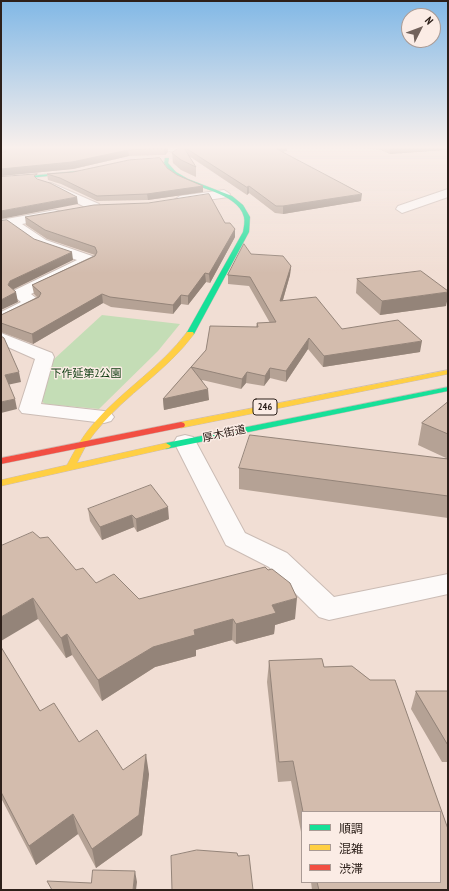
<!DOCTYPE html>
<html>
<head>
<meta charset="utf-8">
<style>
  body { margin:0 }
  #map { position:relative; width:449px; height:891px; overflow:hidden; background:#f1ded4; font-family:"PT Sans Narrow","Noto Sans JP",sans-serif }
  canvas { display:block }
  .frame { position:absolute; inset:0; border:2px solid #2d201a; pointer-events:none }
  .legend { position:absolute; left:301px; top:811px; width:140px; height:72px; box-sizing:border-box; background:#fbece5; border:1px solid #a99a94; margin:0; padding:5px 7px; list-style:none; font-size:12px; color:#2d201a }
  .legend li { display:flex; align-items:center; gap:8px; height:20px }
  .legend b { width:20px; border:1px solid #a99a94 }
  .north { position:absolute; left:401px; top:8px; width:40px; height:40px; box-sizing:border-box; background:#fbece5; border:1px solid #a99a94; border-radius:50%; rotate:48deg; font-size:11px; font-weight:700; line-height:16px; text-align:center; color:#2d201a }
  .north::after { content:''; display:block; margin:auto; width:14px; height:18px; background:#72625b; clip-path:polygon(50% 0,100% 100%,50% 72%,0 100%) }
</style>
</head>
<body>
<div id="map">
<canvas width="449" height="891"></canvas>
<div class="frame"></div>
<ul class="legend">
<li><b style="height:5px;background:#16e098"></b>順調</li>
<li><b style="height:5px;background:#ffcf43"></b>混雑</li>
<li><b style="height:5px;background:#f24e42"></b>渋滞</li>
</ul>
<div class="north">N</div>
</div>
<script>
const c = document.querySelector('canvas').getContext('2d');
c.lineJoin = 'round';
function fill(path, color) { c.fillStyle = color; c.fill(path, 'evenodd'); }
function trace(path, color, width, dash) { c.strokeStyle = color; c.lineWidth = width; c.lineCap = dash ? 'butt' : 'round'; c.setLineDash(dash || []); c.stroke(path); }
function drawText(font, color, halo, rows, align = 'center') {
  c.font = font + ' "PT Sans Narrow","Noto Sans JP",sans-serif'; c.lineWidth = 3; c.setLineDash([]); c.textBaseline = 'middle'; c.strokeStyle = halo; c.fillStyle = color; for (const [text, x, y, turn = 0] of rows) {
    c.save(); c.translate(x, y); c.rotate((+turn || 0) * Math.PI / 180); c.textAlign = isNaN(turn) ? turn : align; if (halo) c.strokeText(text, 0, 0); c.fillText(text, 0, 0); c.restore();
  }
}
const green = new Path2D(`
  M102,315l78,9 -22,27 -59,58 -54,-5 -6,-5 14,-39z`);
const street = new Path2D(`
  M163,148h22l1,2 -5,3 -17,-3z
  M51,183l48,21 2,3 -6,4 -4,-1 -44,-22 -2,-2 2,-2z
  M448,189v8l-46,16 -6,-4 2,-3z
  M224,190l6,4 -2,3 -48,7 -6,-4 6,-4z
  M55,210l4,1 2,3 -2,3 -37,7 24,16 49,17 2,3 -2,3 -64,31 10,8 -2,3 -38,19v-12l20,-10 -10,-8 2,-3 64,-31 -41,-14 -27,-20 -8,2v-8z
  M1,333l51,20 2,4 -13,47 63,7 7,2 3,4 -3,4 -7,2 -82,-10 -3,-4 16,-50 -34,-15z
  M185,435l8,2 3,5 49,91 42,20 47,44 114,-23v20l-119,26 -10,-3 -50,-50 -43,-22 -52,-103 3,-5z`);
const fast = new Path2D(`
  M165,158h4l-1,5 8,9 12,7 44,17 11,9 7,12 -1,15 -55,102 -4,2 -4,-2 57,-102c1,-5 2,-11 1,-15 -6,-25 -52,-29 -70,-42 -4,-3 -7,-8 -10,-12z
  M78,171l-2,2 -75,8v-2z
  M448,387v4l-282,58 -5,-3 5,-3z`);
const slow = new Path2D(`
  M187,332h6l1,2c-27,37 -68,60 -96,95 -9,10 -15,22 -21,34l89,-20 5,3 -2,2 -168,38v-6l66,-15c8,-15 16,-30 28,-43 29,-33 66,-55 92,-90z
  M448,370v4l-267,54 -4,-3 4,-3z`);
const jam = new Path2D(`
  M181,422l3,1 1,2 -1,2 -183,37v-6z`);
const wall = new Path2D(`
  M1,148h167v4l-3,3 -36,1 -56,13 -72,7v-24h3l-3,-1z
  M185,148h102v3l-5,1 79,49 -78,13 -8,-1 -26,-20 -2,2 -58,-39 7,11v10l-15,-7 -8,-7 -1,-10 13,-4z
  M367,148h80l-1,2 -56,4 -10,-4 -12,-1z
  M167,168l36,24 -55,8 -51,1 -36,-17 -13,-4 -1,-6z
  M25,217l200,6 10,6v8l-25,46 -4,-1 -18,23 -7,-1 -8,10 -62,-7 -8,-4 -70,41 -32,-12v-17l36,-18 -3,-3 -2,-9 63,-30 -48,-16 -21,-14z
  M251,254l40,12 -1,9 -7,25 59,29 78,23 -97,15 -15,-18 -22,33 -16,-4 -6,8 -18,-3 -5,6 -39,-9 7,20 -45,10 -1,-11 43,-49 50,-23 1,-4h13l-21,-37 -21,-2v-9z
  M357,279l89,27 -66,9 -24,-22z
  M448,402v116l-209,-29v-21l207,-10 -28,-13 4,-22z
  M88,509l81,10 -32,13 -3,-5 -32,13 -12,-19z
  M1,546l75,24 20,13 43,16 156,20 -20,6 -1,9 -38,10 -4,-4 -36,10v6l-41,11 -53,34 -30,-46 -6,3 -28,-39z
  M1,647l39,64 39,31 44,28 26,4 -7,61 -46,33 -18,-34 -42,31 -35,-67z
  M322,659l2,8 28,-1 18,14h25l53,149v61h-136l-1,-8h129v-70h-138v25l-11,-56 -13,1 -11,-100 2,-21z
  M416,691h32v71h-6l-31,-53z`);
const shadedWall = new Path2D(`
  M164,148h4v4l-3,3z
  M271,148h16v3l-16,2z
  M390,148h57l-1,2 -56,4z
  M128,150l1,6 -56,13 -72,7v-7z
  M203,186v6l-55,8 -1,-6z
  M249,186v7l-2,2v-8z
  M362,194l-1,7 -78,13v-8z
  M77,197l1,7 -77,15v-8z
  M235,229v8l-25,46 -1,-9z
  M72,252l1,8 -61,30 -4,-5 2,-4z
  M291,266l-1,9 -10,35v-9z
  M205,273l1,9 -18,23v-9z
  M16,292l2,10 -17,8v-10z
  M448,292v5l-2,9 -66,9 2,-14z
  M102,294l1,9 -70,41 -1,-10z
  M181,295v9l-8,10v-9z
  M309,338l-1,11 -22,33v-11z
  M422,341l-2,11 -97,15 1,-11z
  M270,368v10l-6,8 1,-10z
  M19,372l2,10 -14,3 -2,-10z
  M247,372l-1,11 -5,6 1,-10z
  M208,389l1,11 -45,10 -1,-11z
  M15,399l2,10 -16,4v-11z
  M168,507l1,12 -32,13 -1,-13z
  M132,515l2,12 -32,13 -2,-13z
  M33,598l5,21 -37,22v-24z
  M297,598l-2,21 -20,6 -1,9 -38,10v-20l36,-19z
  M233,619l-1,21 -36,10v6l-41,11 -53,34 -4,-21 55,-33 41,-17z
  M67,634l5,21 -6,3 -5,-20z
  M146,754l3,20 -7,61 -46,33 -4,-19z
  M73,814l5,20 -42,31 -7,-19z
  M135,871l2,11 -1,8h-3z`);
const building = new Path2D(`
  M7,148h157l-36,2 -56,12 -71,7v-17h4z
  M179,148h5l12,19 -15,-7 -9,-7z
  M186,148h89l87,46 -79,12h-7l-27,-20 -2,1z
  M160,158l7,10 10,7 26,11 -56,8 -50,2 -37,-18 -13,-4 26,-2 56,-12z
  M37,174l-3,2 3,3 13,4 27,14 -76,14v-34z
  M209,194l16,29h5l5,6 -26,45 -4,-1 -17,23 -7,-1 -8,10 -63,-8 -8,-3 -70,40 -31,-11v-8l38,-18 2,-4 -9,-8 63,-29 2,-4 -2,-5 -50,-17 -20,-13 69,-12 54,-2z
  M7,220l27,19 38,13 -62,29 -2,4 8,7 -15,8v-79z
  M244,244l7,10 32,2 8,10 -11,35 36,-4 26,32 56,-9 24,21 -98,15 -15,-18 -23,33 -16,-3 -5,8 -18,-4 -5,7 -51,-12 17,22 -45,10 43,-49 4,-24 48,1 -1,-4 19,-1 -26,-45 -22,-2z
  M421,271l27,20v1l-66,9 -25,-22z
  M1,336l3,2 15,34 -14,3 10,24 -14,3z
  M448,402v32l-26,-11z
  M250,435l198,24v37l-209,-28z
  M151,485l17,22 -32,12 -4,-4 -32,12 -12,-18z
  M33,532l7,6 8,-1 28,33 7,-2 13,15 18,-9 25,25 126,-32 3,3 4,-1 18,14 7,15 -25,7 4,8 -40,11 -3,-5 -39,11 1,5 -42,12 -55,33 -31,-46 -6,4 -28,-40 -32,19v-71z
  M1,647l39,64 14,-8 25,39 18,-12 26,40 23,-16 -7,61 -47,34 -19,-35 -44,32 -28,-54z
  M322,659l2,8 28,-1 18,14h25l53,149v61h-129l-2,-8h123v-70h-137l-10,-51 -14,1 -10,-101z
  M416,691h32v54z
  M197,850l40,3 1,3 11,-1 4,35h-81l-1,-34z
  M93,870l42,1 -2,19h-81l-5,-9 44,2z`);
const shields = [
  [265,407,24]
];
const shieldNames = [
  ["246",265,407]
];
const parkNames = [
  ["下作延第2公園",86,374]
];
const streetNames = [
  ["厚木街道",224,434,-12]
];
fill(green, '#c4ddb6');
trace(street, '#cbbcb5', 2);
trace(fast, '#cbbcb5', 1);
trace(slow, '#cbbcb5', 1);
trace(jam, '#cbbcb5', 1);
fill(street, '#fdfaf9');
fill(fast, '#16e098');
fill(slow, '#ffcf43');
fill(jam, '#f24e42');
fill(wall, '#b5a295');
fill(shadedWall, '#948479');
fill(building, '#d3bcad');
trace(building, '#948479', 1);
const sky = c.createLinearGradient(0, 0, 0, 273);
sky.addColorStop(0, '#81b8e6');
sky.addColorStop(0.54, '#f9f0ec');
sky.addColorStop(1, '#f9f0ec00');
c.fillStyle = sky;
c.fillRect(0, 0, 449, 273);
for (const [x, y, w] of shields) { const box = new Path2D(); box.roundRect(x - w / 2, y - 8, w, 16, 3); c.fillStyle = '#fbece5'; c.fill(box); trace(box, '#2d201a', 1); }
drawText('bold 10px', '#2d201a', null, shieldNames);
drawText('11px', '#0b3a0e', '#fbece5', parkNames);
drawText('11px', '#2d201a', '#fbece5', streetNames);
</script>
</body>
</html>
